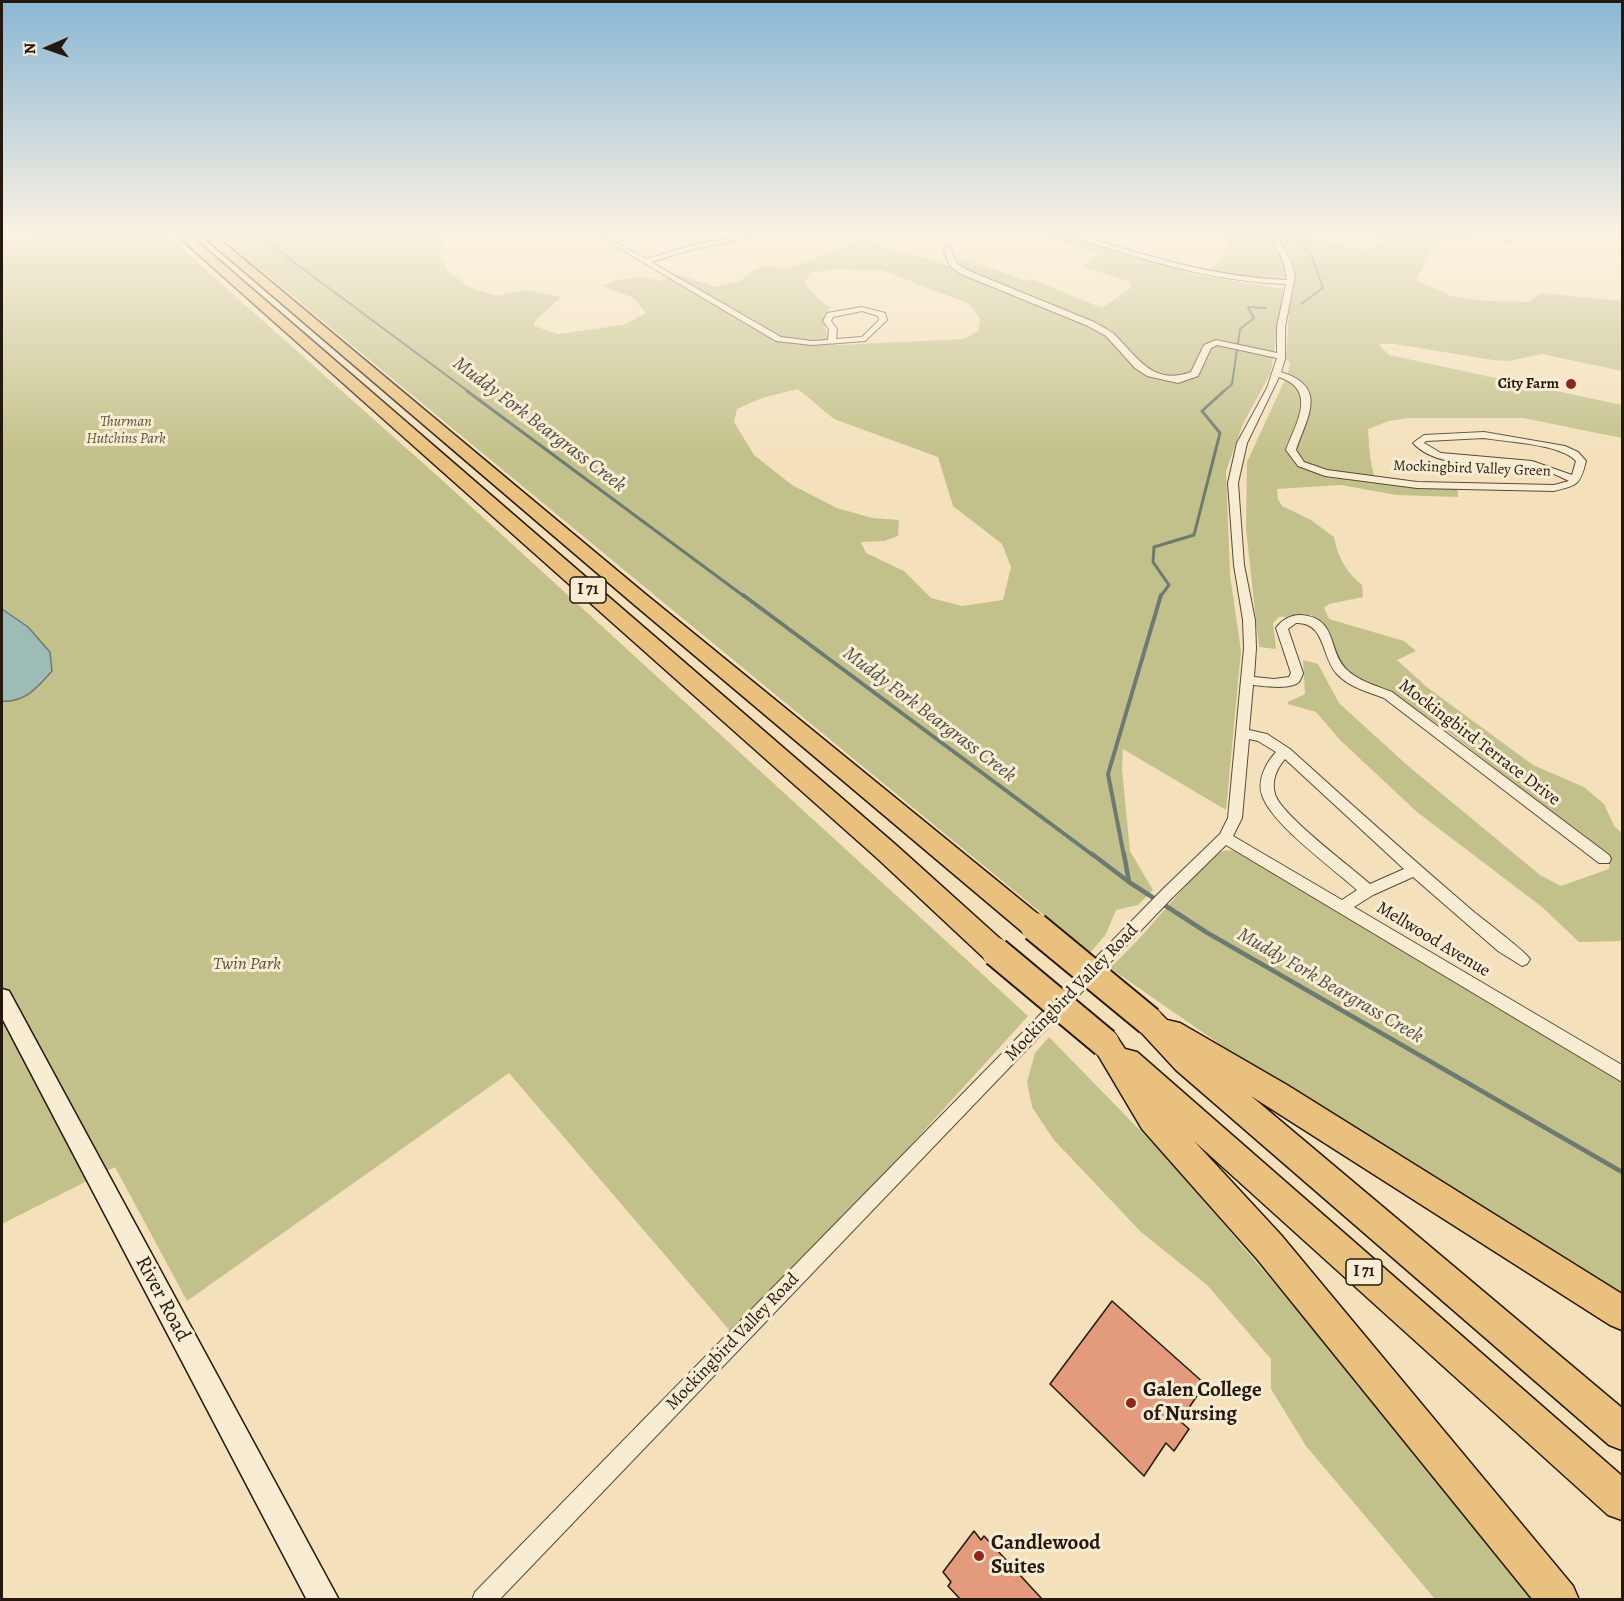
<!DOCTYPE html>
<html>
<head>
<meta charset="utf-8">
<style>
  body { margin:0 }
  #map { position:relative; width:1624px; height:1601px; overflow:hidden; background:#f4e1bc; font-family:Alegreya,serif }
  canvas { display:block }
  .frame { position:absolute; inset:0; border:3px solid #25180e; pointer-events:none }
  .north { position:absolute; left:18px; top:18px; width:60px; height:60px; -webkit-text-stroke:4px #f8ecd3; paint-order:stroke; rotate:268deg; font-size:16px; font-weight:700; line-height:24px; text-align:center; color:#25180e }
  .north::after { content:''; display:block; margin:auto; width:21px; height:27px; background:#25180e; clip-path:polygon(50% 0,100% 100%,50% 72%,0 100%) }
</style>
</head>
<body>
<div id="map">
<canvas width="1624" height="1601"></canvas>
<div class="frame"></div>
<div class="north">N</div>
</div>
<script>
const c = document.querySelector('canvas').getContext('2d');
c.lineJoin = 'round';
function fill(path, color) { c.fillStyle = color; c.fill(path, 'evenodd'); }
function trace(path, color, width, dash) { c.strokeStyle = color; c.lineWidth = width; c.lineCap = dash ? 'butt' : 'round'; c.setLineDash(dash || []); c.stroke(path); }
function drawText(font, color, halo, rows, align = 'center') {
  c.font = font + ' Alegreya,serif'; c.lineWidth = 6; c.setLineDash([]); c.textBaseline = 'middle'; c.strokeStyle = halo; c.fillStyle = color; for (const [text, x, y, turn = 0] of rows) {
    c.save(); c.translate(x, y); c.rotate((+turn || 0) * Math.PI / 180); c.textAlign = isNaN(turn) ? turn : align; if (halo) c.strokeText(text, 0, 0); c.fillText(text, 0, 0); c.restore();
  }
}
const green = new Path2D(`
  M67,231h95l280,249 586,536 -292,322 -227,-265 -322,228 -72,-134 -113,57v-984z
  M214,231h236l-5,4 -7,19 9,16 21,17 28,9 30,-6 35,7 -25,23 -2,6 24,8 65,-9 23,-12 -12,-15 -31,-12 13,-6 26,-3 22,4 13,-7 38,13 26,-6 10,-10 14,-6 22,4 81,-32 23,14 44,9 22,10 5,-4 -8,-11 72,26 5,-2 71,29 29,-20v-5l-48,-17 13,-12 -51,-18 -27,-5h32l143,43 90,15 -12,83 -28,52 -17,47 4,104 11,76 -15,159 -103,-61 -1,20 8,82 23,39 -15,15 -22,5 -10,24 -16,19c-293,-240 -585,-481 -876,-722zM835,269l46,1 89,34 10,15 -2,12 -14,8 -126,6 -11,-11 -4,-16 7,-11 -12,-8 -13,-16 5,-10zM798,389l36,30 104,38 15,49 49,38 9,23 -8,33 -41,6 -31,-8 -27,-27 -38,-18 -5,-11 23,-1 14,-5 1,-16 -27,-2 -35,-10 -45,-23 -38,-30 -20,-33 3,-13 25,-11z
  M1222,231h45c4,12 20,34 19,45l-10,2 -67,-5 18,-26z
  M1275,231c7,0 16,-2 23,0 27,4 59,30 85,11l-2,-4 -21,-7c38,0 79,-6 115,6l-2,5h-33l-7,4 -17,34 38,17 34,4 40,1 13,-9 81,8v70l-80,-17 -34,7 -15,-1 -99,-16h-13l-1,2 9,9 233,50v33l-99,-20h-115l-19,3 -21,8 2,28 5,24 73,6 10,3v7l-62,-2 -55,-10 -64,4 1,10 4,7 29,14 23,17c4,21 12,35 28,48l1,12 -34,7 -5,4 5,11 75,22 12,10 -19,9 31,28 105,77 51,22 20,17 10,22 8,7v108l-43,1 -37,-35 -125,-95 -77,-72 -24,-28 -28,-8v-2l17,-8 -2,-34 15,4 21,39 68,62 133,110 21,11 48,-17 1,-11 -160,-125 -62,-43 -31,-11 -12,-10 -18,-41 -16,-13 -32,2 -6,6 3,26 -17,-2 -13,-118 1,-67 41,-89 2,-10 -4,-5 3,-46 5,-21v-21z
  M1226,850l11,1 21,11 364,219v220l-368,-233 -144,-100 27,-27 75,-85z
  M1049,1037l116,119 217,253 155,190h-102l-129,-153 -35,-57v-30l-64,-74 -66,-53 -87,-92 -22,-33 -5,-25 8,-29z`);
const water = new Path2D(`
  M2,609l26,18 22,25 2,19c-14,16 -27,32 -50,30z`);
const streamFar3 = new Path2D(`
  M252,231l217,161
  M1288,231l23,23 12,34 -22,16
  M1223,392l9,-8 8,-55 14,-11 -6,-11 18,1`);
const streamFar2 = new Path2D(`
  M467,391l278,206
  M1160,597l9,-12 -16,-23 1,-15 40,-12 26,-102 -18,-22 22,-20`);
const streamFar1 = new Path2D(`
  M743,595l351,261
  M1124,856l-16,-82 53,-179`);
const stream = new Path2D(`
  M1092,854l37,28 77,50 416,240
  M1124,854l5,28`);
const building = new Path2D(`
  M1112,1301l93,83 -25,37 9,8 -15,22 -8,-8 -22,33 -94,-92z
  M974,1531l7,9 3,-4 58,63h-82l-12,-13 3,-4 -8,-10z`);
const street = new Path2D(`
  M590,231h7l49,28 47,-14 73,-14 -26,9 -46,9 -43,13 130,75 31,4 16,-1 1,-11 -6,-8 4,-8 35,-6 23,6 2,7 -22,21 -53,4 -36,-4zM862,311l16,5 1,4 -17,17 -26,2 1,-10 -6,-8 2,-4z
  M1057,231h9c73,22 143,46 221,49l-4,-19 -15,-30h6l17,30 4,15 -10,51v32l-4,13c47,15 27,43 15,78l8,12 23,8 90,12 137,3 15,-4c-12,-6 -26,-12 -39,-14 -35,-6 -92,4 -117,-24l11,-8 60,-3 81,14 13,6 8,9c-6,24 -8,24 -32,30l-137,-3 -92,-12 -27,-10 -12,-16c10,-27 32,-60 -7,-73l-32,66 -9,40 6,82 11,55 1,28 -2,29 20,2 15,-2 2,-4 -15,-45c6,-8 14,-13 24,-13 38,2 27,34 46,54 12,12 31,17 46,23l217,163 2,4 -2,4h-10l-215,-165c-16,-6 -35,-11 -47,-24 -16,-17 -11,-52 -41,-51l-8,6 15,44c0,1 -3,8 -4,9 -8,8 -36,4 -46,3l-4,45 18,4 23,15c61,55 122,110 184,163 10,8 52,40 56,47l-3,5 -5,2 -24,-15 -85,-74 -40,18 -19,12 268,158v17l-396,-237 -55,54 -672,701h-27l3,-8 686,-701 59,-57 8,-16 16,-170 -1,-28 -9,-55 -6,-82 9,-40 30,-55 10,-30 -60,-13 -6,3 -13,28 -20,7 -31,-7 -12,-8 -29,-32 -18,-10 -127,-52 -11,-8 -7,-18 7,-2 6,17 11,7 127,52c6,4 14,7 20,12 24,24 39,52 77,38l13,-27 12,-5 61,13v-26l9,-43c-63,-2 -122,-18 -181,-37 -16,-5 -35,-8 -48,-16zM1484,438c23,4 77,6 92,23l-4,14 -40,-14 -91,-8 -17,-10 2,-2zM1249,739l9,2 18,11c-10,11 -19,28 -14,43 9,29 72,74 95,95l-15,10 -109,-64 9,-18zM1285,759l119,110 -34,15c-20,-18 -89,-69 -95,-90 -4,-13 2,-26 10,-35z
  M1502,231h6l1,11h-4z`);
const secondary = new Path2D(`
  M2,989l7,2 330,609h-32l-305,-582z`);
const highway = new Path2D(`
  M172,231h13l711,614 110,99 4,8 -4,8 -10,4 -10,-4 -108,-101z
  M197,231h13l434,362 400,326 4,8 -4,8 -9,3 -9,-3 -396,-334z
  M1149,1008l10,4 8,8 13,3 107,62 335,209v36l-12,-5 -359,-229 371,312v42l-13,-5 -433,-375 -37,-40 -4,-9 4,-9z
  M1105,1030l10,4 10,15 12,3 485,424v44l-14,-5 -414,-374 87,94 292,351 6,14h-46l-276,-341 -115,-130 -51,-86 4,-9z`);
const highwayBridge = new Path2D(`
  M1035,927l114,94
  M996,952l109,91`);
const markers = [
  [1571,384,6,"#8f2418"],
  [1131,1403,6,"#8f2418"],
  [979,1556,6,"#8f2418"]
];
const farPoinames = [
  ["City Farm",1559,384]
];
const farParknames = [
  ["Thurman",126,422],
  ["Hutchins Park",126,439]
];
const farStreetnames = [
  ["Mockingbird Valley Green",1472,469,2]
];
const shields = [
  [588,590,36],
  [1364,1272,36]
];
const shieldNames = [
  ["I 71",588,590],
  ["I 71",1364,1272]
];
const streetNames = [
  ["Mockingbird Terrace Drive",1479,743,37],
  ["Mellwood Avenue",1433,940,31],
  ["Mockingbird Valley Road",1072,993,-46],
  ["Mockingbird Valley Road",733,1342,-46]
];
const parkNames = [
  ["Twin Park",247,965]
];
const waterNames = [
  ["Muddy Fork Beargrass Creek",539,425,37],
  ["Muddy Fork Beargrass Creek",929,715,37],
  ["Muddy Fork Beargrass Creek",1330,986,30]
];
const nearStreetnames = [
  ["River Road",162,1299,62]
];
const nearPoinames = [
  ["Galen College",1143,1391],
  ["of Nursing",1143,1415],
  ["Candlewood",991,1544],
  ["Suites",991,1568]
];
fill(green, '#c3c18b');
fill(water, '#9cbcb5');
trace(water, '#6c7a72', 1.5);
trace(streamFar3, '#6c7a72', 2);
trace(streamFar2, '#6c7a72', 3);
trace(streamFar1, '#6c7a72', 4);
trace(stream, '#6c7a72', 4.5);
fill(building, '#e39a7d');
trace(building, '#25180e', 1.5);
trace(street, '#594a3a', 2);
trace(secondary, '#25180e', 3);
trace(highway, '#25180e', 3);
fill(street, '#f8ecd3');
fill(secondary, '#f8ecd3');
fill(highway, '#eac07e');
trace(highwayBridge, '#25180e', 32, []);
trace(highwayBridge, '#eac07e', 28);
const sky = c.createLinearGradient(0, 0, 0, 455);
sky.addColorStop(0, '#89b7d4');
sky.addColorStop(0.51, '#faf2e1');
sky.addColorStop(1, '#faf2e100');
c.fillStyle = sky;
c.fillRect(0, 0, 1624, 455);
for (const [x, y, r, color] of markers) { const dot = new Path2D(); dot.arc(x, y, r, 0, 2 * Math.PI); c.fillStyle = color; c.fill(dot); trace(dot, '#f8ecd3', 2); }
drawText('bold 15px', '#25180e', '#f8ecd3', farPoinames, 'right');
drawText('italic 15px', '#5c533a', '#f8ecd3', farParknames);
drawText('15px', '#25180e', '#f8ecd3', farStreetnames);
for (const [x, y, w] of shields) { const box = new Path2D(); box.roundRect(x - w / 2, y - 13, w, 26, 4.5); c.fillStyle = '#f8ecd3'; c.fill(box); trace(box, '#25180e', 1.5); }
drawText('bold 16px', '#25180e', null, shieldNames);
drawText('18px', '#25180e', '#f8ecd3', streetNames);
drawText('italic 18px', '#5c533a', '#f8ecd3', parkNames);
drawText('italic 20px', '#4f5148', '#f8ecd3', waterNames);
drawText('21px', '#25180e', '#f8ecd3', nearStreetnames);
drawText('bold 21px', '#25180e', '#f8ecd3', nearPoinames, 'left');
</script>
</body>
</html>
